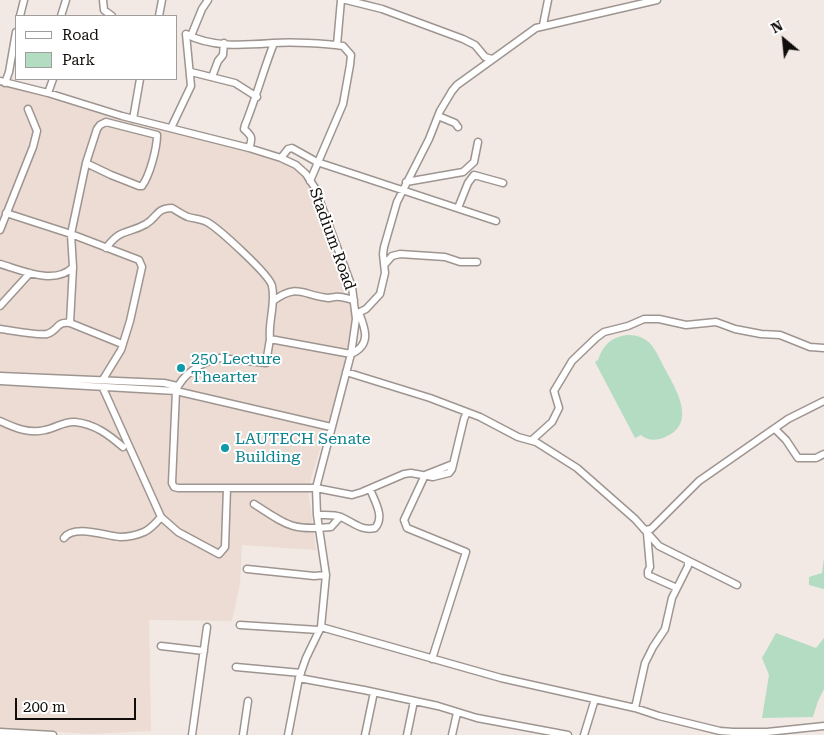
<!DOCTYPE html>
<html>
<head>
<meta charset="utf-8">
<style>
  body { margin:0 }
  #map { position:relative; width:824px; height:735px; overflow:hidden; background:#f2e9e4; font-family:"Roboto Serif",serif }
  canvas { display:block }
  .legend { position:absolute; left:15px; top:15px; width:162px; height:65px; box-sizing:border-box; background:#fff; border:1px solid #9f9e9d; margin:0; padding:6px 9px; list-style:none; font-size:15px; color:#100d0b }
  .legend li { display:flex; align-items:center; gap:10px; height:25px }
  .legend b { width:25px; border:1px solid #9f9e9d }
  .north { position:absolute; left:759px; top:15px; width:50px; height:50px; -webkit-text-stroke:4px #fff; paint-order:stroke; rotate:332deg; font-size:14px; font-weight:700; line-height:20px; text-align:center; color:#100d0b }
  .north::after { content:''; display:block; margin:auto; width:18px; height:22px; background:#100d0b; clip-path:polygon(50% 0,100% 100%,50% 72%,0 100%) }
  .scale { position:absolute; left:15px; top:698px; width:121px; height:22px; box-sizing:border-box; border:2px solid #100d0b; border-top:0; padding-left:6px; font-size:15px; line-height:18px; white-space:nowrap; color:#100d0b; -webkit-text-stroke:4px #fff; paint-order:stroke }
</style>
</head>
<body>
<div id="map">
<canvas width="824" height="735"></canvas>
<ul class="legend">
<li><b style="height:6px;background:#fff"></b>Road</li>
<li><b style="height:14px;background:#b3dcc3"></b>Park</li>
</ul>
<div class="north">N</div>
<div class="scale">200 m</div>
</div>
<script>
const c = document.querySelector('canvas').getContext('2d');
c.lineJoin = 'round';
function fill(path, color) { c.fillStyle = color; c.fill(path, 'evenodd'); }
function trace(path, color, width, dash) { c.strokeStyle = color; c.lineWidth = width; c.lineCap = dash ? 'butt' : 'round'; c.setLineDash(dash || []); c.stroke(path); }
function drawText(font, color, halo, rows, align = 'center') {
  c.font = font + ' "Roboto Serif",serif'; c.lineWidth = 4; c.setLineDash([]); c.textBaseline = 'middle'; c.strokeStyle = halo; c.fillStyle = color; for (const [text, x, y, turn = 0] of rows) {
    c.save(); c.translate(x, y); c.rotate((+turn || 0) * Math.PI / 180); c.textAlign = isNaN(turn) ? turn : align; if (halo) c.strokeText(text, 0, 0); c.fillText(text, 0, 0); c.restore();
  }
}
const built = new Path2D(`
  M0,84l63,16 65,22 154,38 13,8 12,14 34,81 9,28 3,12 -2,42 -43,144 8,61 -74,-5 -2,39 -8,37 -83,-1 2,111 -61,3 -90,-6z`);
const green = new Path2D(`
  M627,335c7,0 13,1 19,5 9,6 14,20 19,29 12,22 33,56 -2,69 -8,3 -17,2 -22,-3l-6,3 -40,-76 3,-2c5,-15 13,-23 29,-25z
  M824,558v31l-15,-4v-8l13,-4z
  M776,633l40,15 8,-10v51l-6,12 -5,16 -51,1 7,-43 -7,-17z`);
const minor = new Path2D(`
  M103,0l1,10 8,6
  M346,0l36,9 81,30 12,6 10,12 7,2
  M20,16l4,-16
  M61,16l5,-16
  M159,16l3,-16
  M543,25l5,-25
  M191,36l11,-27 6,-9
  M337,45l4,-45
  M191,72l44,11 22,14
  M212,77l6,-16 5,-6 1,-12
  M0,81l48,12 74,23 127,32 32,10 15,7 10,9 9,14 37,99 4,32 -5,35 -35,134 1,27 9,60 -5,52 -15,31 -7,20 -11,57
  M5,83l4,-11 7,-40
  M48,93l5,-14
  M438,116l17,7 3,4
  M133,119l7,-40
  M171,128l20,-42 -5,-52c26,14 59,11 87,9 19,-1 51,0 70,3l8,9 -1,10 -7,39 -33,77
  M249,148c4,-10 3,-12 -5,-19l1,-4c11,-27 18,-54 29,-82
  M281,158l7,-9 4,-1 25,14 179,59
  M406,182l57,-10 11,-10 4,-20
  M458,208l10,-25 6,-8 29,8
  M6,213l65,21 68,26 3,7 -12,54 -9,29 -19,31v5l59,131 17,15 41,22 6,-7 2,-59
  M0,230l33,-83 4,-16 -9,-22
  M106,248c16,-21 21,-13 40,-24 11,-6 10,-16 26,-16 5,3 11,7 16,9 7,2 13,2 19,5 11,6 63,53 65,64 4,17 -4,36 -2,53l81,15c20,-9 15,-24 8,-41
  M0,264c21,6 55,22 73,3
  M385,264l7,-8 8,-2 45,3 15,5h17
  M273,301c24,-18 29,-6 55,-3 2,0 5,-1 7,-1 7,-1 13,2 19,3
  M0,306l30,-33
  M356,314l10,-5 14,-15 5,-21 -2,-19 1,-7 13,-45 32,-63 11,-28 12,-20 5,-6 79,-57 121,-28
  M70,323l3,-56 -2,-33 15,-71 11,-34 3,-4 6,-3 51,13c0,13 -7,40 -15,51h-3l-28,-11 -25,-12
  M0,329c10,1 38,7 47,5 11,-3 9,-13 23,-11l52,21
  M270,339l-4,24 -46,-5c-17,3 -38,16 -44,33l-4,92 2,4 4,1h138l36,7 10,-3 42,-18 7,-1 22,4 16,-4 3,-4 12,-50 3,-7
  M346,372l84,26 50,19 38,20 18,5 41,26 58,51 24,27 78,39
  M0,376l164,7 13,3
  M0,381l176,10 155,36
  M0,421c15,7 29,13 45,9 11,-2 19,-9 30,-8 20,2 34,13 48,25
  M775,429l11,11 12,18h18l8,-4
  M532,440l20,-18 7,-14 -5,-17 18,-30 24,-23 8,-6 24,-6 16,-7h15l27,6 30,-3 19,7 26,5 19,1 30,12 14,1
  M254,504c33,21 37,27 77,23l9,-10
  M317,515c8,0 17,-1 24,2 13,6 20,14 34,11 10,-11 0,-26 -5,-39
  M645,530l6,-1 48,-48 89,-62 36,-18
  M647,533l3,34 -2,4v4l29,13
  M64,538c10,-14 42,-2 56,-1 7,0 17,-2 24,-5 7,-3 12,-9 17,-15
  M247,569l67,7 12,-1
  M240,625l79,5
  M321,627l180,51 134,30 24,8 61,15 13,1h34l57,-6
  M161,646l43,5
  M432,659l34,-107 -59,-24 -3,-8 21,-45 28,-11
  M236,667l65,6
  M299,678l65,12 74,16 39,12 91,17
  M635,708l10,-45 8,-16 12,-18 7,-31 16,-32v-4
  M0,732l53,3
  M192,735l15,-108
  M243,735l5,-34
  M365,735l9,-43
  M407,735l7,-34
  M452,735l5,-22
  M584,735l11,-36`);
const markers = [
  [181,368,5,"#0f9aa8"],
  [225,448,5,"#0f9aa8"]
];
const streetNames = [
  ["Stadium Road",332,239,70]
];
const cultureNames = [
  ["250 Lecture",191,359],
  ["Thearter",191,377],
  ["LAUTECH Senate",235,439],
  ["Building",235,457]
];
fill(built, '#ecdcd3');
fill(green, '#b3dcc3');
trace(minor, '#9e9591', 9);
trace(minor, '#fff', 6);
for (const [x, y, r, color] of markers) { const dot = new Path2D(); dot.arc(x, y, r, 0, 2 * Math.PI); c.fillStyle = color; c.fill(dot); trace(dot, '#fff', 2); }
drawText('16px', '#100d0b', '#fff', streetNames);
drawText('16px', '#0d838f', '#fff', cultureNames, 'left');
</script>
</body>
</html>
